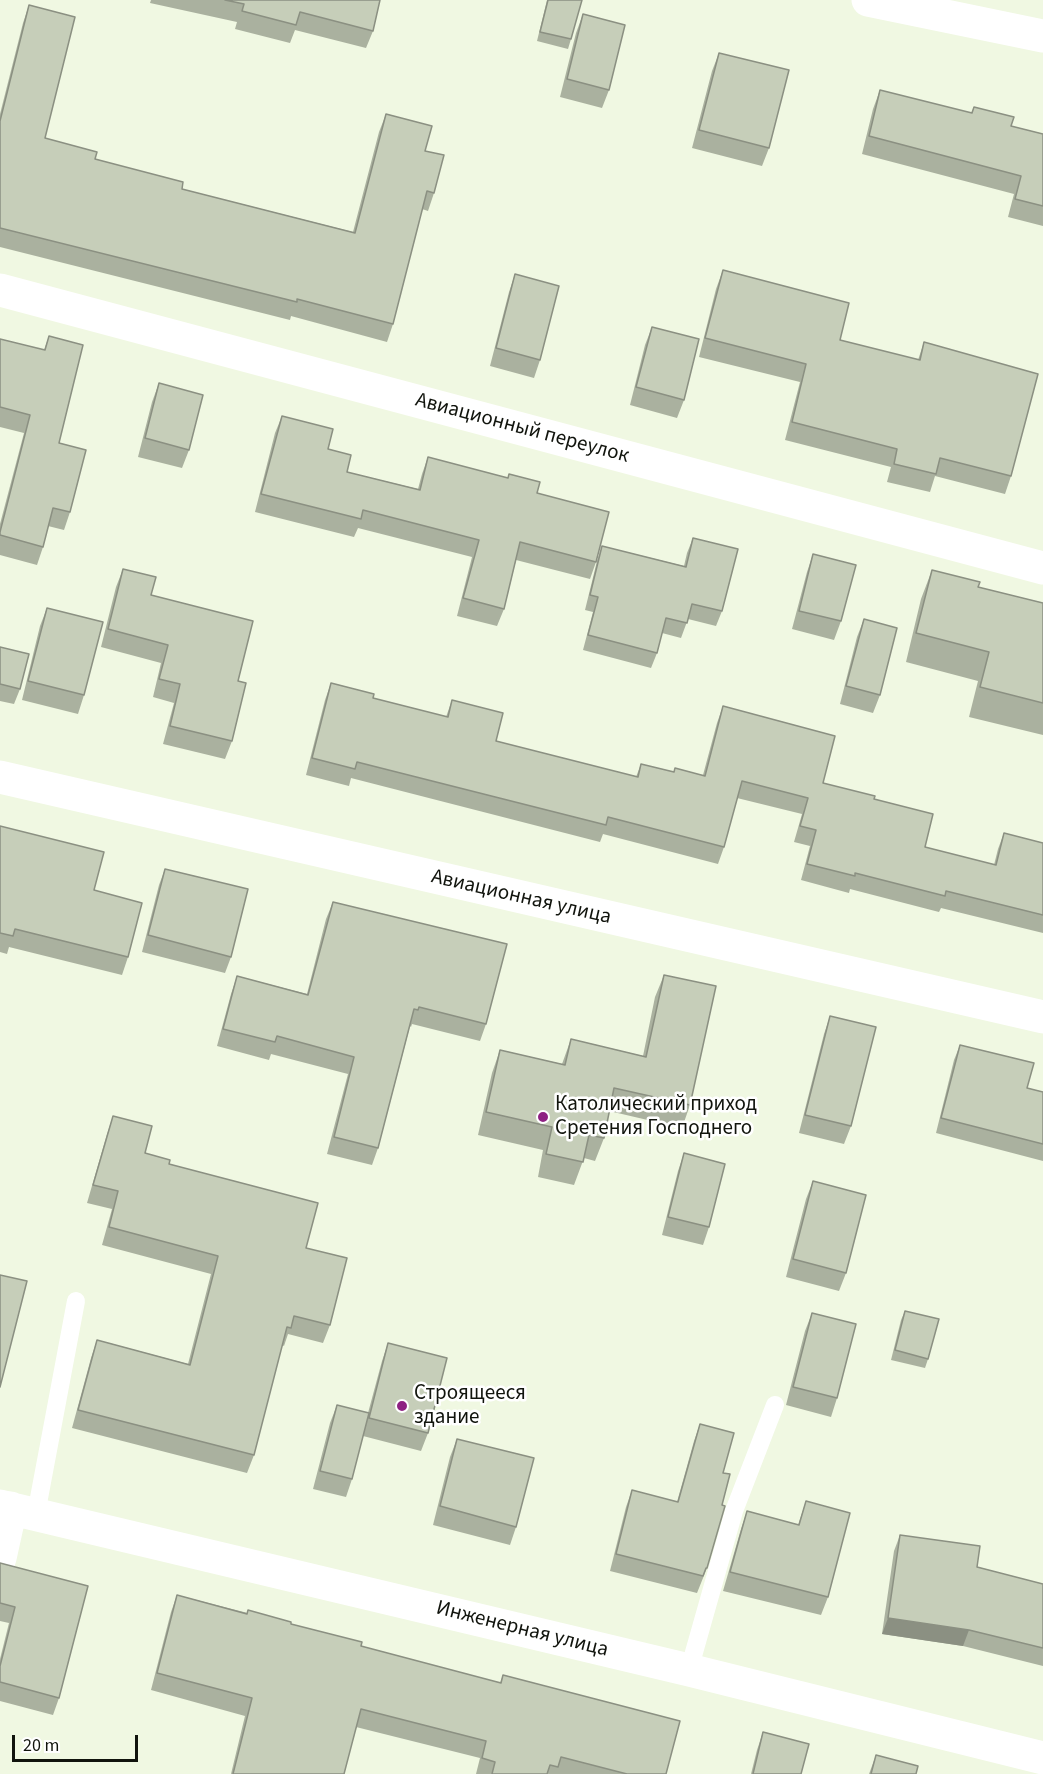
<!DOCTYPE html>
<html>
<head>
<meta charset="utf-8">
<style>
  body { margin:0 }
  #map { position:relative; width:1043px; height:1774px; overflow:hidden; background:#f0f8e2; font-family:"Source Sans 3",sans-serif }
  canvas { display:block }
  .scale { position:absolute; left:12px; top:1735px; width:126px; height:27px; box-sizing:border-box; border:3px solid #11140d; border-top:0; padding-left:8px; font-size:18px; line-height:21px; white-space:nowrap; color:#11140d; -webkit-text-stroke:4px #fff; paint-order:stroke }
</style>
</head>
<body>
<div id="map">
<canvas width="1043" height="1774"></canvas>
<div class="scale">20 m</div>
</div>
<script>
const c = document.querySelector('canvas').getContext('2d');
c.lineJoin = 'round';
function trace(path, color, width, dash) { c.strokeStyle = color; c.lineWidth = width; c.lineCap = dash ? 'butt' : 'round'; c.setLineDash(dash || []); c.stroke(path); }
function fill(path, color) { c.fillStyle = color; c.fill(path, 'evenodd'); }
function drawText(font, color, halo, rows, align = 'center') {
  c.font = font + ' "Source Sans 3",sans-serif'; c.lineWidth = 5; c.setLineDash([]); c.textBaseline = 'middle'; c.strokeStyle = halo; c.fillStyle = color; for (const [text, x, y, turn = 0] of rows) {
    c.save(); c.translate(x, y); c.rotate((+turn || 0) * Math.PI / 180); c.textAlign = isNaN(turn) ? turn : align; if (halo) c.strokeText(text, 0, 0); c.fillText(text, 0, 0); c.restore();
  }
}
const lane = new Path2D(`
  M36,1514l40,-213
  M689,1670l45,-159 41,-106`);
const street = new Path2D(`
  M868,0l175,36
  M0,290l1043,278
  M0,1506l689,164 354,88
  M0,1558l11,-50`);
const primary = new Path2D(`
  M0,777l1043,240`);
const wall = new Path2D(`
  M151,0h229l-7,31 -7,17 -71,-18 -5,13 -55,-14 2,-7 -87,-19z
  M547,0h35l-11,39 -3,10 -31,-8z
  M29,5l16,133 50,21 87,30 171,43 26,-100 7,-18 39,37 9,42 -6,18 -6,-2 -29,115 -6,18 -96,-26 -1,4 -290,-73v-133l23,-91z
  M583,14l26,76 -7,18 -42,-11 16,-64z
  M719,53l50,95 -7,18 -70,-18 20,-77z
  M880,90l91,23 3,-6 37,19 32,8v92l-35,-9 6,-23 -152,-40 11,-45z
  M723,270l117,70 78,20 6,-18 87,134 -6,18 -70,-18 -5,16 -43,-10 4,-15 -106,-27 15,-58 -101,-25 17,-68z
  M515,274l25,86 -6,18 -44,-12 19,-74z
  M652,327l32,73 -7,18 -47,-13 15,-60z
  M49,336l10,107 11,69 -6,18 -16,-4 -5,21 -6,18 -37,-10v-31l24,-91 -24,-6v-88l44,11z
  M159,383l30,67 -7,18 -44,-11 14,-55z
  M282,416l46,33 19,23 71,17 4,-15 6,-17 109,36 59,69 -6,17 -74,-19 -12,49 -7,17 -40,-10 15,-59 -114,-29 -4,9 -99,-25 20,-79z
  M693,538l29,73 -6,15 -28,-7 -7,19 -19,-5 -5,20 -6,15 -68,-18 10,-38 -8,-2 12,-49 5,-15 82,20 3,-13z
  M813,554l28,67 -7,19 -42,-11 15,-57z
  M123,569l28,26 87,86 -6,60 -7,18 -62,-15 11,-41 -21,-6 8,-34 -60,-16 15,-60z
  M932,570l46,17 65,16v132l-74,-18 9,-36 -72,-19 15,-63z
  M47,608l37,87 -6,19 -56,-14 18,-74z
  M864,619l16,76 -7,18 -33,-9 17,-67z
  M0,647l20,42 -6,15 -14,-3z
  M331,683l42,15 73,19 6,-17 44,41 140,36 5,-13 33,8 29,3 14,-52 6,-17 100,77 51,16 51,48 69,18 4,-16 6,-16 39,10v90l-102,-25 -2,4 -89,-23 -1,4 -48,-13 9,-34 -16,-4 8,-28 -65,-16 -13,49 -6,17 -115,-30 -3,8 -249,-64 -2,8 -43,-11 19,-75z
  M0,826l94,64 34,67 -6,18 -113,-28 -2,7 -7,-2z
  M165,869l66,88 -6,16 -83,-21 17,-67z
  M333,902l153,122 -6,17 -68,-17 -1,3 -1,-1 -32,122 -6,17 -45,-11 21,-80 -77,-20 -2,6 -52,-14 14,-52 6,-18 70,18 19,-75z
  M664,975l26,130 -8,23 -73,-17 -5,27 -9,23 -11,-3 -10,27 -36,-8 5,-27 -65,-15 14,-62 8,-23 62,14 9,-25 72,17 12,-59z
  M830,1016l21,110 -7,18 -45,-11 25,-99z
  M960,1045l67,43 16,4v69l-107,-28 18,-73z
  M113,1116l32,37 24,11 137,84 24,77 -7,18 -35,-9 -4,12 -2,-1 -28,110 -7,18 -175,-45 19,-70 6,-18 91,24 23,-90 -109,-29 10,-36 -25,-6 20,-69z
  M684,1153l25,74 -6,18 -41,-10 16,-64z
  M813,1181l33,92 -7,18 -53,-14 20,-78z
  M905,1311l23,48 -3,9 -34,-8 10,-40z
  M812,1313l25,85 -6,19 -45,-12 19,-74z
  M388,1343l40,90 -7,18 -58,-15 -11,43 -6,18 -33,-8 17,-66 7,-18 31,8 14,-52z
  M700,1424l23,49 -1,32 -15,63 -10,25 -87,-22 16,-64 6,-17 45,12 17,-61z
  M457,1439l59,88 -6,18 -77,-20 17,-68z
  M806,1501l22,96 -7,18 -98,-24 18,-62 6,-18 51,14z
  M900,1535l77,32 66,17v82l-80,-20 -81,-12 12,-83z
  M0,1563l59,135 -6,17 -53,-14v-42l9,-36 -9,-2z
  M177,1595l114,29 70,22 139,37 3,-8 163,99h-190l4,-16 -124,-31 -12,47h-113l14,-58 -94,-26 20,-78z
  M763,1732l38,42h-50l6,-24z
  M876,1755l40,19h-47z`);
const shadedWall = new Path2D(`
  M888,1618l81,12 -6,16 -81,-12z`);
const building = new Path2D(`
  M225,0h155l-7,31 -73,-19 -4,13 -54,-14 2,-7z
  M548,0h34l-11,39 -31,-7z
  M29,5l46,12 -30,121 52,14 -2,7 88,23 -1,7 173,44 31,-119 46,12 -7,25 19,4 -10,38 -7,-2 -34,133 -96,-25v3l-297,-74v-107z
  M583,14l42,11 -16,65 -42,-11z
  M719,53l70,17 -20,78 -70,-18z
  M880,90l92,23 2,-6 40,10 -3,9 32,8v72l-28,-7 6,-23 -152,-40z
  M723,270l126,33 -9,37 80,20 4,-18 114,32 -27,102 -71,-18 -4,16 -42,-10 3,-15 -105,-27 14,-58 -101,-26z
  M515,274l44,12 -19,74 -44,-12z
  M652,327l47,12 -15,61 -48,-13z
  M49,336l34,9 -24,98 27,7 -16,62 -17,-4 -10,39 -43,-12v-3l30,-117 -30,-8v-68l45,11z
  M159,383l44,12 -14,55 -44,-12z
  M282,416l51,13 -5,20 23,6 -4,17 73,18 8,-33 80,21 1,-4 31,8 -3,11 72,19 -13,50 -76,-20 -16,67 -41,-11 16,-58 -116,-30 -2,9 -100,-25z
  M693,538l45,11 -16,62 -30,-7 -5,19 -21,-5 -9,35 -69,-18 10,-38 -8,-2 12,-49 84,21z
  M813,554l43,11 -15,56 -42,-10z
  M123,569l33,8 -5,18 102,26 -15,60 8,2 -14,58 -62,-15 10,-42 -21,-5 9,-34 -60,-16z
  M932,570l48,12 -2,5 65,16v100l-63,-16 9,-35 -73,-19z
  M47,608l56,14 -19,73 -56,-14z
  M864,619l33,9 -17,67 -34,-9z
  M0,647l29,7 -9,35 -20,-5z
  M331,683l43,11 -1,4 75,19 4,-17 51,13 -7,28 142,36 3,-13 33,8 1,-4 30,8 18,-70 112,30 -12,47 52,13 -1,3 59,15 -8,33 71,18 8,-32 39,10v72l-97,-24 -1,5 -90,-23v3l-48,-12 9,-34 -16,-4 8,-28 -66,-17 -18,66 -116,-30 -2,8 -249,-63 -2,7 -43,-11z
  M0,826l104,26 -10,38 48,13 -14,54 -113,-28 -2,7 -13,-3z
  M165,869l83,20 -17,68 -83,-22z
  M333,902l174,42 -21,80 -67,-17 -1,3 -4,-1 -36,139 -44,-11 20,-80 -77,-21 -2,6 -52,-13 14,-53 71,19z
  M664,975l52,11 -26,119 -76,-17 -10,50 -15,-3 -6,27 -37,-8 6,-27 -66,-15 14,-62 65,15 6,-26 75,18z
  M830,1016l46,11 -25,99 -46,-11z
  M960,1045l74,18 -7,25 16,4v52l-102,-26z
  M113,1116l39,10 -7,27 25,7 -1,4 149,39 -12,45 41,10 -17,67 -36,-9 -3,12 -4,-1 -33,128 -176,-45 19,-70 93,25 28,-109 -109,-29 9,-36 -25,-6z
  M684,1153l41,11 -16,63 -41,-10z
  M813,1181l53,14 -20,78 -53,-14z
  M0,1275l27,6 -27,106z
  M905,1311l34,8 -11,40 -33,-9z
  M812,1313l44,11 -19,74 -44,-11z
  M388,1343l59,15 -19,75 -59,-15z
  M337,1405l32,8 -17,66 -32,-8z
  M700,1424l34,9 -11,40 7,1 -8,31 3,1 -18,62h-1l-3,8 -87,-22 16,-64 46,12z
  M457,1439l77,19 -18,69 -76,-21z
  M806,1501l44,12 -22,84 -98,-25 17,-61 52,14z
  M900,1535l80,11 -3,21 66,17v64l-74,-18 -81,-12z
  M0,1563l88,23 -29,112 -59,-16v-16l15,-59 -15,-4z
  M177,1595l70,19 1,-4 43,12v2l71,18 -1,4 140,37 2,-8 177,46 -14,53h-39l-66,-17 -3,10 -8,-2 -3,9h-55l3,-12 -13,-4 4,-17 -125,-32 -17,65h-111l19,-76 -95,-25z
  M763,1732l46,12 -8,30h-48z
  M876,1755l42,11 -2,8h-45z`);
const markers = [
  [543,1117,6,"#8e2082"],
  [402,1406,6,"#8e2082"]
];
const streetNames = [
  ["Авиационный переулок",522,429,15],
  ["Авиационная улица",521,898,13],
  ["Инженерная улица",522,1630,14]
];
const poiNames = [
  ["Католический приход",555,1105],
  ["Сретения Господнего",555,1129],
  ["Строящееся",414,1394],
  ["здание",414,1418]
];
trace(lane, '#fff', 18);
trace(street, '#fff', 33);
trace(primary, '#fff', 33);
fill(wall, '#aab19f');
fill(shadedWall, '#8b9082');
fill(building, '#c6ceb9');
trace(building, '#8b9082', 1.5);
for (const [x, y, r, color] of markers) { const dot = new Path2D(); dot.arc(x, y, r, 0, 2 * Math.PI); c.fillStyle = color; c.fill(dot); trace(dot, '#fff', 2); }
drawText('21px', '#11140d', '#fff', streetNames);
drawText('21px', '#11140d', '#fff', poiNames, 'left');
</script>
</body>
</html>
